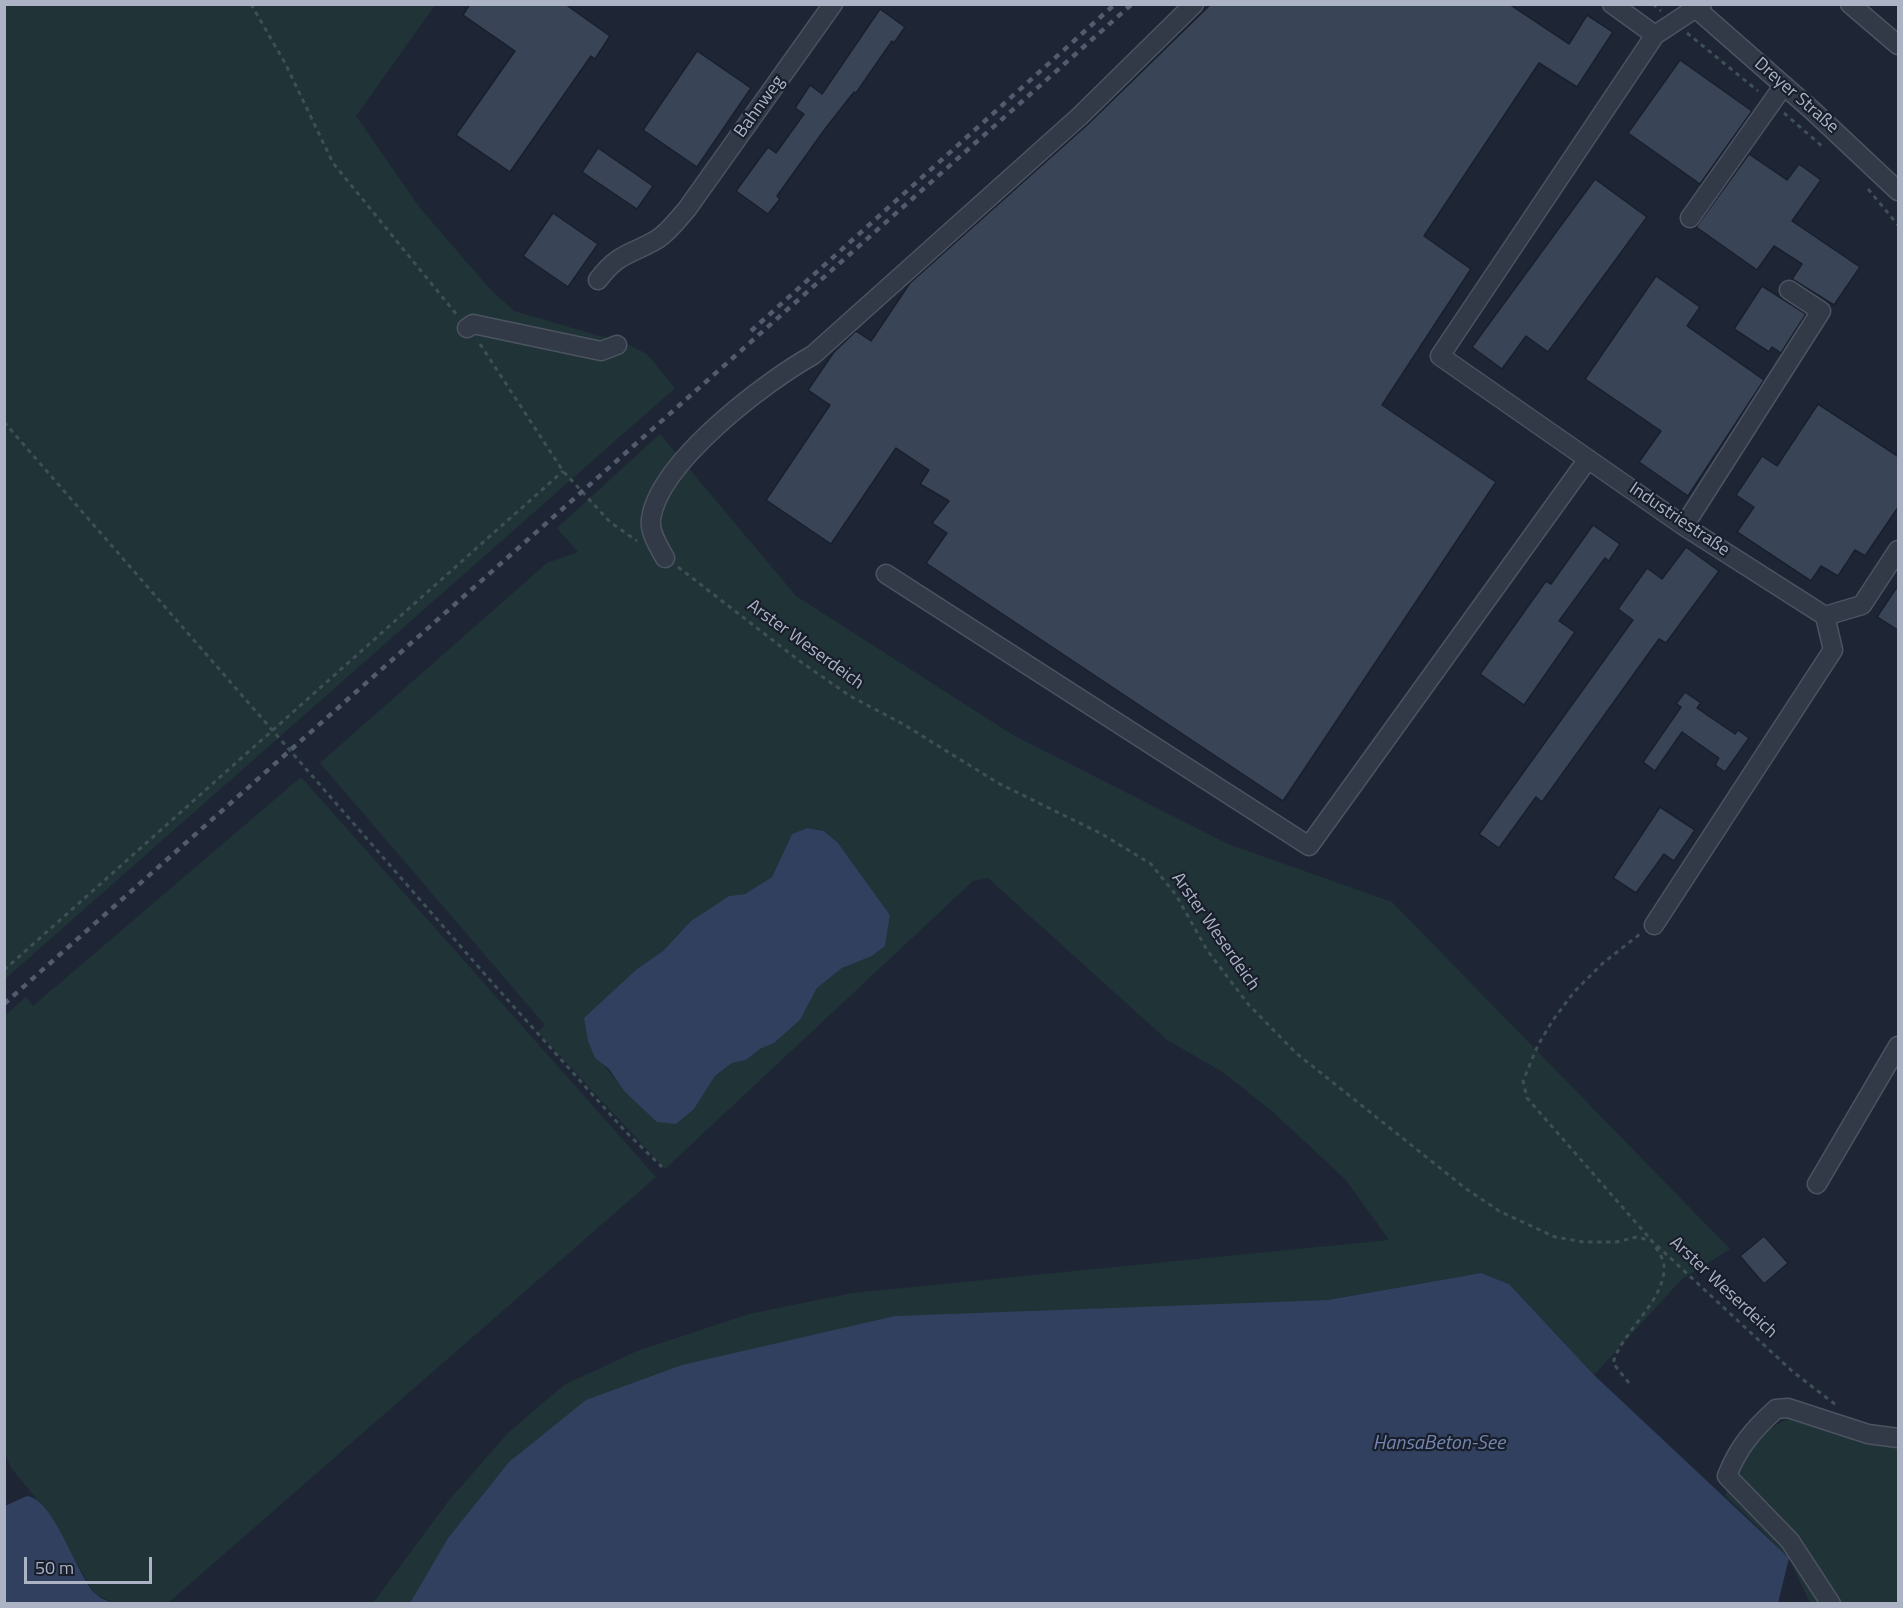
<!DOCTYPE html>
<html>
<head>
<meta charset="utf-8">
<style>
  body { margin:0 }
  #map { position:relative; width:1903px; height:1608px; overflow:hidden; background:#1e2636; font-family:"Titillium Web",sans-serif }
  canvas { display:block }
  .frame { position:absolute; inset:0; border:6px solid #abb3c4; pointer-events:none }
  .scale { position:absolute; left:24px; top:1557px; width:128px; height:27px; box-sizing:border-box; border:3px solid #abb3c4; border-top:0; padding-left:8px; font-size:18px; line-height:21px; white-space:nowrap; color:#abb3c4; -webkit-text-stroke:4px #181e2b; paint-order:stroke }
</style>
</head>
<body>
<div id="map">
<canvas width="1903" height="1608"></canvas>
<div class="frame"></div>
<div class="scale">50 m</div>
</div>
<script>
const c = document.querySelector('canvas').getContext('2d');
c.lineJoin = 'round';
function fill(path, color) { c.fillStyle = color; c.fill(path, 'evenodd'); }
function trace(path, color, width, dash) { c.strokeStyle = color; c.lineWidth = width; c.lineCap = dash ? 'butt' : 'round'; c.setLineDash(dash || []); c.stroke(path); }
function drawText(font, color, halo, rows, align = 'center') {
  c.font = font + ' "Titillium Web",sans-serif'; c.lineWidth = 4.5; c.setLineDash([]); c.textBaseline = 'middle'; c.strokeStyle = halo; c.fillStyle = color; for (const [text, x, y, turn = 0] of rows) {
    c.save(); c.translate(x, y); c.rotate((+turn || 0) * Math.PI / 180); c.textAlign = isNaN(turn) ? turn : align; if (halo) c.strokeText(text, 0, 0); c.fillText(text, 0, 0); c.restore();
  }
}
const green = new Path2D(`
  M5,5h430l-79,111 64,92 69,80 25,23 113,33 20,10 28,34 -670,591z
  M660,434l136,162 217,139 215,109 164,58 338,347 -48,30 -88,96 -85,-91 -28,-11 -153,27 -158,8 -661,154 -61,76 -38,65h-37l77,-104 59,-67 55,-47 73,-34 112,-37 103,-21 537,-53 -43,-60 -74,-69 -51,-40 -54,-31 -179,-162 -15,3 -308,288 -127,-137 7,-7 -225,-262 227,-200 31,-11 -21,-24zM807,828l17,3 14,12 52,72 -5,31 -13,10 -30,12 -25,20 -17,32 -26,23 -14,6 -14,11 -14,3 -17,13 -21,33 -70,-18c-12,-18 -28,-31 -36,-50l29,-51 20,-21 26,-18 28,-30 38,-25 16,-2 27,-17 20,-43z
  M301,777l355,400 -488,426h-54l-19,-9 -50,-85 -34,-41 -6,-15 -1,-437 22,-19 7,9z
  M1797,1416l101,27v160h-88l-21,-45 -64,-63c20,-34 30,-67 72,-79z`);
const water = new Path2D(`
  M807,828l17,3 14,12 52,72 -5,31 -13,10 -30,12 -25,20 -17,32 -26,23 -14,6 -14,11 -14,3 -17,13 -21,33 -18,15 -19,-2 -33,-31 -15,-22 -14,-11 -7,-17 -4,-23 53,-49 26,-18 28,-30 38,-25 16,-2 27,-17 20,-43z
  M1481,1273l28,11 85,91 195,183 -11,45h-1368l38,-65 61,-76 77,-62 96,-35 213,-49 433,-16z
  M27,1496c28,3 51,84 70,99 4,4 11,6 17,8h-109v-97z`);
const building = new Path2D(`
  M470,4h95l45,32 -15,23 -4,-3 -81,116 -54,-37 59,-84 -52,-36z
  M1211,4h298l60,40 18,-29 26,17 -36,55 -38,-24 -115,173 47,33 -89,136 114,77 -213,319 -357,-238 21,-30 -15,-10 17,-22 -29,-17 9,-14 -33,-22 -65,96 -65,-44 64,-95 -22,-15 26,-38 22,-21 15,10 39,-58 178,-159z
  M880,9l25,18 -11,16 -2,-2 -36,52 -2,-1 -29,37 -48,67 3,3 -12,15 -32,-23 32,-44 8,6 28,-39 -9,-6 15,-23 12,9z
  M697,51l54,37 -54,79 -54,-37z
  M1680,60l72,51 -52,73 -72,-51z
  M598,148l55,38 -16,23 -55,-37z
  M1749,154l38,26 12,-16 22,16 -29,41 68,46 -26,38 -42,-26 10,-15 -28,-18 -17,24 -61,-43z
  M1595,179l52,38 -99,135 -22,-16 -24,33 -30,-22z
  M553,213l45,31 -30,43 -45,-31z
  M1656,276l44,31 -13,19 77,54 -76,116 -49,-34 22,-31 -76,-52z
  M1762,286l44,28 -25,39 -9,-6 -3,5 -35,-23z
  M1818,404l81,53v49l-34,50 -10,-6 -17,26 -17,-10 -10,15 -74,-49 17,-25 -18,-12 26,-39 15,10z
  M1593,525l27,19 -11,17 -4,-3 -46,63 16,11 -51,73 -44,-31 66,-93 5,3z
  M1686,547l33,24 -53,72 -7,-4 -117,163 -6,-5 -37,51 -20,-14 154,-214 -15,-11 29,-41 15,11z
  M1899,584v47l-22,-14z
  M1685,692l16,11 -4,5 38,26 3,-4 11,8 -24,34 -10,-7 4,-7 -37,-26 -27,39 -12,-9 38,-55 -5,-3z
  M1660,807l35,23 -21,31 -10,-7 -28,39 -23,-15z
  M1764,1236l24,27 -24,21 -24,-28z`);
const path = new Path2D(`
  M251,4l34,59 48,100 124,152
  M1653,4l8,7
  M1687,33l71,58
  M1784,113l40,35
  M1868,189l30,36
  M480,344l83,127 47,51 27,19
  M4,422l485,557 137,153 36,35
  M678,567l123,95 49,34 53,28 95,59 104,51 49,30 25,31 31,55 41,54 48,49 169,135 34,23 56,26 29,5h32l21,-5 15,4 140,130 44,34
  M4,970l559,-499
  M1629,1383l-16,-20c9,-32 53,-63 51,-97 0,-8 -8,-17 -12,-25l-125,-143 -4,-17 15,-36 15,-25 21,-28 29,-29 37,-29`);
const minor = new Path2D(`
  M1612,4l43,31
  M1691,4l122,107 85,80
  M1702,4l-47,31 -215,321 244,170 141,90 37,-11 36,-55
  M1850,4l48,41
  M1690,218l94,-133
  M598,280c20,-27 32,-25 58,-40 12,-7 22,-21 31,-31l146,-205
  M467,328l6,-4 128,27 16,-6
  M1684,526l137,-215 -32,-21
  M665,558c-6,-11 -16,-26 -14,-39 8,-57 114,-137 162,-164l267,-239 114,-112
  M886,574l423,272 279,-387
  M1654,925l179,-275 -8,-34
  M1817,1184l81,-138
  M1831,1604l-41,-63 -63,-65c11,-29 27,-47 49,-67l12,-1 80,26 30,4`);
const rail = new Path2D(`
  M751,331l364,-327
  M4,1004l1128,-1000`);
const streetNames = [
  ["Dreyer Straße",1796,96,41],
  ["Bahnweg",760,107,-54],
  ["Industriestraße",1679,520,34],
  ["Arster Weserdeich",805,645,36],
  ["Arster Weserdeich",1215,932,55],
  ["Arster Weserdeich",1723,1288,43]
];
const waterNames = [
  ["HansaBeton-See",1439,1444]
];
fill(green, '#203337');
fill(water, '#31405e');
fill(building, '#3a4457');
trace(building, '#19202d', 1.5);
trace(minor, '#4c5362', 21);
trace(path, '#3e5055', 3, [4.5, 4.5]);
trace(minor, '#323947', 18);
trace(rail, '#535c6e', 4.5, [6, 6]);
drawText('18px', '#abb3c4', '#181e2b', streetNames);
drawText('italic 20px', '#7386ae', '#181e2b', waterNames);
</script>
</body>
</html>
